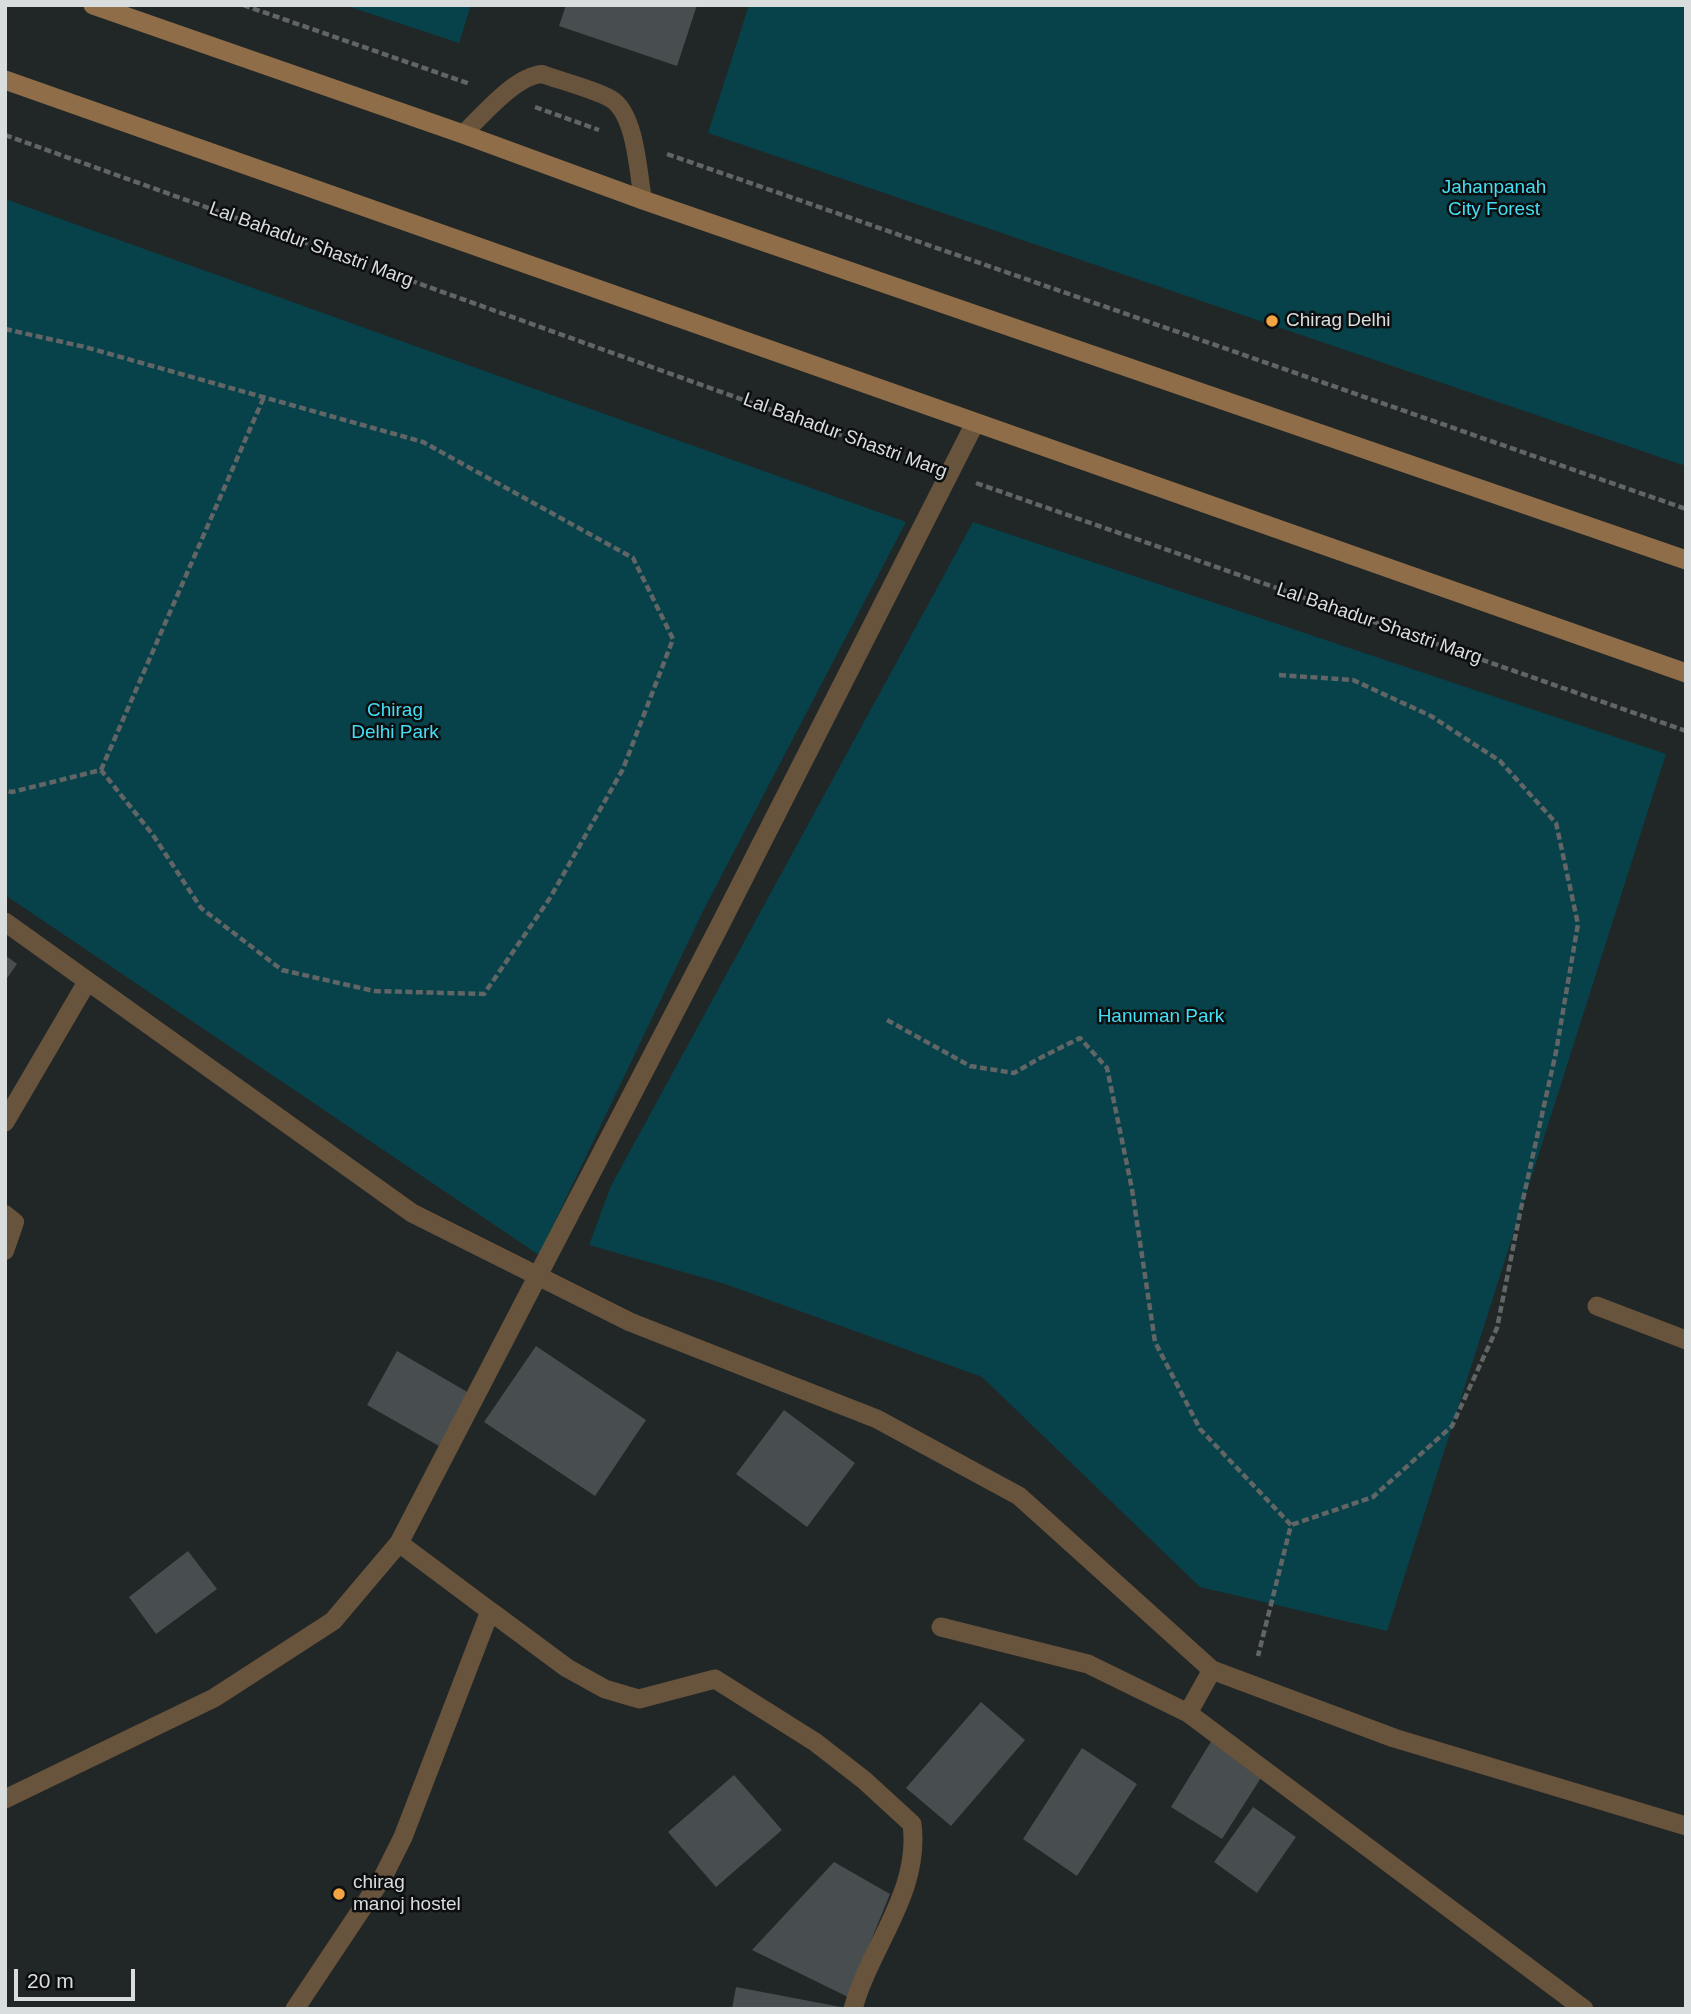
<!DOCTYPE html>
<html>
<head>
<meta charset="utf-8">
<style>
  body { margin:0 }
  #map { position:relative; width:1691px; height:2014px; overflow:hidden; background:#212626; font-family:Helvetica,sans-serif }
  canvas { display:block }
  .frame { position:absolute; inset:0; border:7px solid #daddde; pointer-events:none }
  .scale { position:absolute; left:14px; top:1969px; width:121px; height:32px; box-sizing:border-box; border:4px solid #daddde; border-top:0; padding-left:9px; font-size:21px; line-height:24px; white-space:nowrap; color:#daddde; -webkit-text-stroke:5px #0c0e0f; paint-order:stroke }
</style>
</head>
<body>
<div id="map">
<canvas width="1691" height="2014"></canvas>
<div class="frame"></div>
<div class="scale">20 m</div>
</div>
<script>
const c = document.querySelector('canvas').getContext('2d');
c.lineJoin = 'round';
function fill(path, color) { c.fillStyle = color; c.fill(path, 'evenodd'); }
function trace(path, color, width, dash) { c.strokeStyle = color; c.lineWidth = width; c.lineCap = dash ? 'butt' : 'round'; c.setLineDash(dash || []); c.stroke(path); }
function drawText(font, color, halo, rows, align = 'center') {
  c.font = font + ' Helvetica,sans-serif'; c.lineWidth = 5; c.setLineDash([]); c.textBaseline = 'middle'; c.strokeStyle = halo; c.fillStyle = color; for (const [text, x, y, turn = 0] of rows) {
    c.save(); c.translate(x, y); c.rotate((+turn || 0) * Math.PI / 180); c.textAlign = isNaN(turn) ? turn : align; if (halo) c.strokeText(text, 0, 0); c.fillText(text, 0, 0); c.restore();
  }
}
const green = new Path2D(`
  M344,5h127l-12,38z
  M749,5h937v461l-978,-333z
  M5,199l901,323 -203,389 -164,344 -534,-360z
  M973,522l693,232 -279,877 -187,-44 -218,-210 -257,-93 -136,-39 22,-59z`);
const building = new Path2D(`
  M566,5h131l-20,61 -118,-40z
  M5,955l12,9 -12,17z
  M536,1346l110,74 -51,76 -111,-74z
  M397,1351l72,42 -30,53 -72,-41z
  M784,1410l71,53 -48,64 -71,-53z
  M188,1551l29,38 -61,45 -27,-37z
  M981,1702l44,38 -74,86 -45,-38z
  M1212,1740l52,33 -42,66 -51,-32z
  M1082,1748l55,36 -60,92 -54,-37z
  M734,1775l48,55 -66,57 -48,-55z
  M1253,1807l43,30 -39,56 -43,-31z
  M834,1862l56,32 -42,103 -96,-47z
  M736,1987l105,20v2h-109z`);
const path = new Path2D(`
  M243,5l227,79
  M535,107l64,23
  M5,135l917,329
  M667,154l1019,355
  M5,329l80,18 338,95 210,116 40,81 -50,130 -73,129 -66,96 -110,-3 -92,-21 -81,-62 -48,-73 -52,-65 -89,22 -7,-2
  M976,483l710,248
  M1279,675l74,5 78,36 69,45 56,62 22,101 -22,128 -36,161 -23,115 -45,98 -79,71 -82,28
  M101,770l163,-373
  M887,1020l83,46 44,7 28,-16 38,-19 27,30 25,121 23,153 45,87 91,96 -33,131`);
const service = new Path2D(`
  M463,134c20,-19 52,-58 79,-60 16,6 61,18 72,27 22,18 24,71 29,99
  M5,1214l10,8 -10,29`);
const minor = new Path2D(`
  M5,922l407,291 218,109 247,97 142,77 193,174 182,68 292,88
  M5,1122l82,-140
  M1597,1306l89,34
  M490,1611l77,57 38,21 34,10 76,-20 100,63 49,38 48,44c9,68 -42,122 -59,185
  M941,1627l147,37 100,49
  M1212,1670l-24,43 396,296
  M5,1799l209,-101 119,-77 66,-78 320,-616 256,-504
  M295,2009l88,-132 20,-40 87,-226 -91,-68`);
const secondary = new Path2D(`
  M93,5l370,129 180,66 1043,360
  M5,80l1681,593`);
const markers = [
  [1272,321,7,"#f3a442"],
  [339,1894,7,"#f3a442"]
];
const parkNames = [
  ["Jahanpanah",1494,188],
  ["City Forest",1494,210],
  ["Chirag",395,711],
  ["Delhi Park",395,733],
  ["Hanuman Park",1161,1017]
];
const streetNames = [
  ["Lal Bahadur Shastri Marg",311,245,20],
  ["Lal Bahadur Shastri Marg",845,436,20],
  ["Lal Bahadur Shastri Marg",1379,624,19]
];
const poiNames = [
  ["Chirag Delhi",1286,321],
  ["chirag",353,1883],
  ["manoj hostel",353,1905]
];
fill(green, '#07424a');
fill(building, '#484e4f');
trace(path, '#616565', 4.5, [7, 3.5]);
trace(service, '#68533c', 18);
trace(minor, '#68533c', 19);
trace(secondary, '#8e6d48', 19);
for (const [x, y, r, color] of markers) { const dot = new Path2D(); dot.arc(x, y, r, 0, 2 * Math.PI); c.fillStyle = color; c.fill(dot); trace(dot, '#0c0e0f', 2.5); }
drawText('19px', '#43dff5', '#0c0e0f', parkNames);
drawText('19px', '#daddde', '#0c0e0f', streetNames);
drawText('19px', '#daddde', '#0c0e0f', poiNames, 'left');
</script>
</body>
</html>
